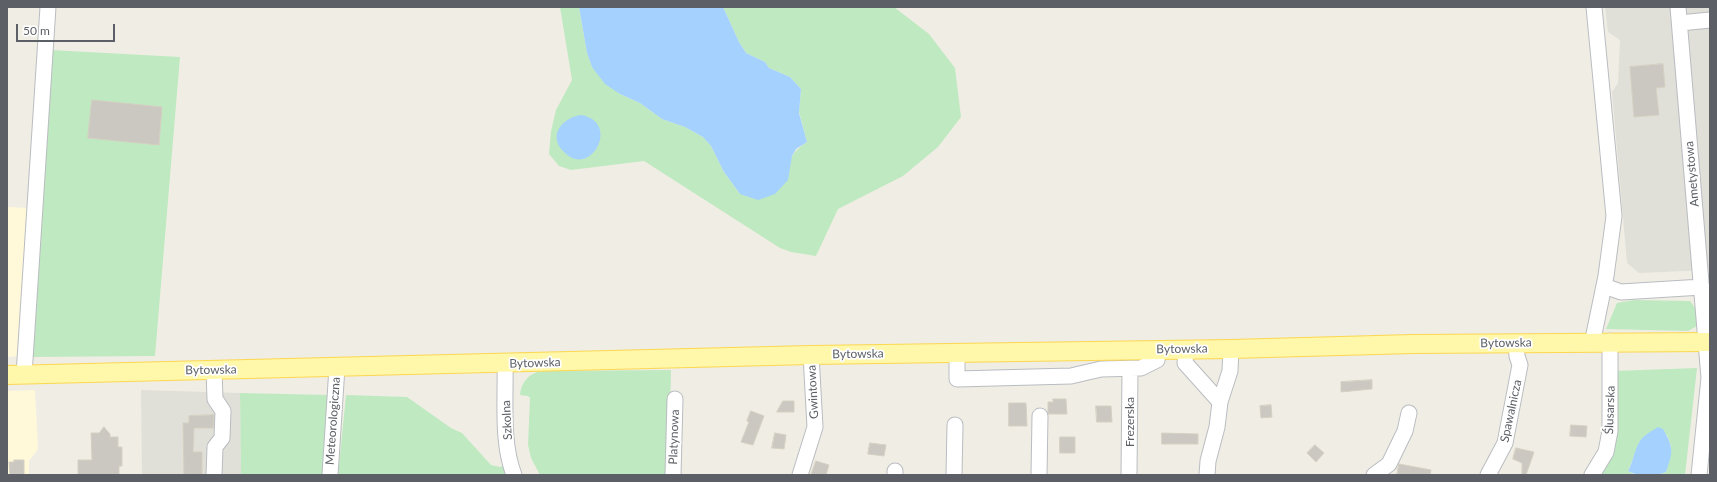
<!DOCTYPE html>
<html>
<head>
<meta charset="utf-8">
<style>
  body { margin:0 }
  #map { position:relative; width:1717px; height:482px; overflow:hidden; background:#f0eee4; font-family:Lato,sans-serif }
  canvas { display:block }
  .frame { position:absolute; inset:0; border:8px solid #5c6066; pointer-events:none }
  .scale { position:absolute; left:16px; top:24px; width:99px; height:18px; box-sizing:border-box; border:2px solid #5c6066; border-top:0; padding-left:5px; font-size:12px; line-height:14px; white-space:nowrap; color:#5c6066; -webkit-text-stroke:3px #fff; paint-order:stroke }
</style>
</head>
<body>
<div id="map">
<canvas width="1717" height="482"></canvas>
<div class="frame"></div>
<div class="scale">50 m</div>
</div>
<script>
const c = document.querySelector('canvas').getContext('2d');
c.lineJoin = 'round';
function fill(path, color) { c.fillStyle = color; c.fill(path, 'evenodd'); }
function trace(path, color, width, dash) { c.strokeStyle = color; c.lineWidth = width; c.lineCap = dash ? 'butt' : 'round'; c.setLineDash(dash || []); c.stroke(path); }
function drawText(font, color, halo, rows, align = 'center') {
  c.font = font + ' Lato,sans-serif'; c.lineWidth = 3.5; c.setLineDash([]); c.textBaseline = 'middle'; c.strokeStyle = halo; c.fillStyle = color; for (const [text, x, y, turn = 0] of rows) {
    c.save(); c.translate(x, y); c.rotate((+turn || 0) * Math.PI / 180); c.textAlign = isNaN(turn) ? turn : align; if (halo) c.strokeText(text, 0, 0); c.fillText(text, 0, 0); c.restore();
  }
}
const commercial = new Path2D(`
  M7,207l22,1 -9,148 -13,1z
  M35,390l3,59 -9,12v14h-22v-84z`);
const industrial = new Path2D(`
  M1605,7h105v263l-71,3 -12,-10 -15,-171 6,-9 2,-43 -12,-8z
  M141,390l99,3 1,82h-99z`);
const green = new Path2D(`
  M560,7h19l8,46 5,14 28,27 20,9 22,16 23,8 18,10 8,9 13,26 16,22 47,-14c3,-20 2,-26 20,-38l-8,-30 2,-23 -11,-12 -21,-9 -4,-6 -19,-9 -7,-11 -16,-35h171l35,27 26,34 6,49 -23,30 -35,29 -65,33 -22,47 -25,-4 -11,-4 -136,-87 -73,9 -12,-4 -10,-12 2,-23 5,-21 16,-30z
  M51,50l129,7 -25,299 -122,1z
  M1634,300l56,1 6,8 1,17 -9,5 -82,-2 11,-26z
  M1697,368l-12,107h-26l7,-3 5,-26 -4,-11 -27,6 -12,30 7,4h-39l18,-104z
  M671,370l-2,105h-129l-9,-17 -3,-13 2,-47 -2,-2 -8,-1c1,-13 9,-22 22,-24z
  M240,393l89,2 -4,80h-84z
  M346,395l61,2 44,31 11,5 29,32 9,2 3,-1 5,9h-170z`);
const water = new Path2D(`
  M579,7h144l16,35 7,11 19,9 4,6 21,9 11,12 -2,24 8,29 -11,7 -4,7 -4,24 -13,14 -17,6 -18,-6 -16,-22 -13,-26 -8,-9 -18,-10 -23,-8 -22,-16 -20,-9 -15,-10 -13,-17 -5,-14z
  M581,115c41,7 9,66 -18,36 -15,-16 -1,-33 18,-36z
  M1658,427l5,2c11,19 10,23 3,43 -11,5 -28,5 -38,-1 5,-9 7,-23 12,-30 4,-6 12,-10 18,-14z`);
const building = new Path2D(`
  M1663,64l2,23 -9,1 3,27 -25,2 -4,-50z
  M92,100l70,7 -3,38 -71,-7z
  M1372,380v9l-31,3v-10z
  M1053,399h13l1,15h-19v-12h5z
  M783,401h11v11h-17z
  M1009,403h17l1,23h-18z
  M1271,405l1,12 -11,1 -1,-12z
  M1096,406h15l1,16h-15z
  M751,411l13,5 -11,29 -12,-3 8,-20 -2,-1z
  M214,415l-1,13h-19l-1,24h9v23h-18l-1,-52h6v-7z
  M1571,425l16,1 -1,11 -16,-1z
  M104,427l6,7v3h8v10h4v19h-3v9h-41v-15h14l-1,-27h8z
  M775,433l11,2 -2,14 -12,-1z
  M1162,433l36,1v10h-36z
  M1060,437h15v16h-15z
  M870,443l16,2 -2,11 -16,-2z
  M1315,445l9,8 -8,9 -9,-9z
  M1516,448l18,4 -8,23h-4v-12l-9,-4z
  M14,460h10v15h-14l-1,-13h5z
  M816,461l13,4 -3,10h-15z
  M1399,464l32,6 -1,5h-33z`);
const minor = new Path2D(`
  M1678,7l31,371 -10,97
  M1680,23l30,-3
  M1604,286l17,6 81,-5
  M1594,342v-8l12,-58 8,-60 -20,-209
  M1186,349l-1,14 35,39
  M957,353v26l114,-3 30,-7 40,-1 16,-8 1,-11
  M505,364c1,35 -4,77 9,111
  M24,375l24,-368
  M214,475l1,-28 7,-9 1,-27 -8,-12 -1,-29
  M330,475l7,-108
  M673,475l2,-76
  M800,475l15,-48 -4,-72
  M895,475v-4
  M954,475l1,-50
  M1039,475l1,-59
  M1129,475l1,-106
  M1207,475l1,-14 9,-34 3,-25 10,-31 1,-22
  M1374,475l15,-11 16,-33 4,-18
  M1488,475l17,-32 15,-78 -3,-9 -1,-13
  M1592,475l14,-23 4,-21v-90`);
const major = new Path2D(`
  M7,375l804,-20 420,-6 182,-5 297,-2`);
const streetNames = [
  ["Ametystowa",1692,174,-95],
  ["Bytowska",1506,343,-1],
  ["Bytowska",1182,349,-1],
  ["Bytowska",858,354,-1],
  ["Bytowska",535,363,-2],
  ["Bytowska",211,370,-1],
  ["Gwintowa",813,392,-93],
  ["Ślusarska",1610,410,-88],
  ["Spawalnicza",1511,411,-78],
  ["Szkolna",507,420,-93],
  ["Meteorologiczna",333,421,-86],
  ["Frezerska",1130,422,-90],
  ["Platynowa",674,437,-88]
];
fill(commercial, '#fff9da');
fill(industrial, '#e0dfd8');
fill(green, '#bfe9c1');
fill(water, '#a5d1ff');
fill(building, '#cbc8c1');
trace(building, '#d5d0c2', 1);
trace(minor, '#b9bcc1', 17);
trace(major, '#fcd751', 20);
trace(minor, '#fff', 15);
trace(major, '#fff7aa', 18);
drawText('12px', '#5c6066', '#fff', streetNames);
</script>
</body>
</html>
